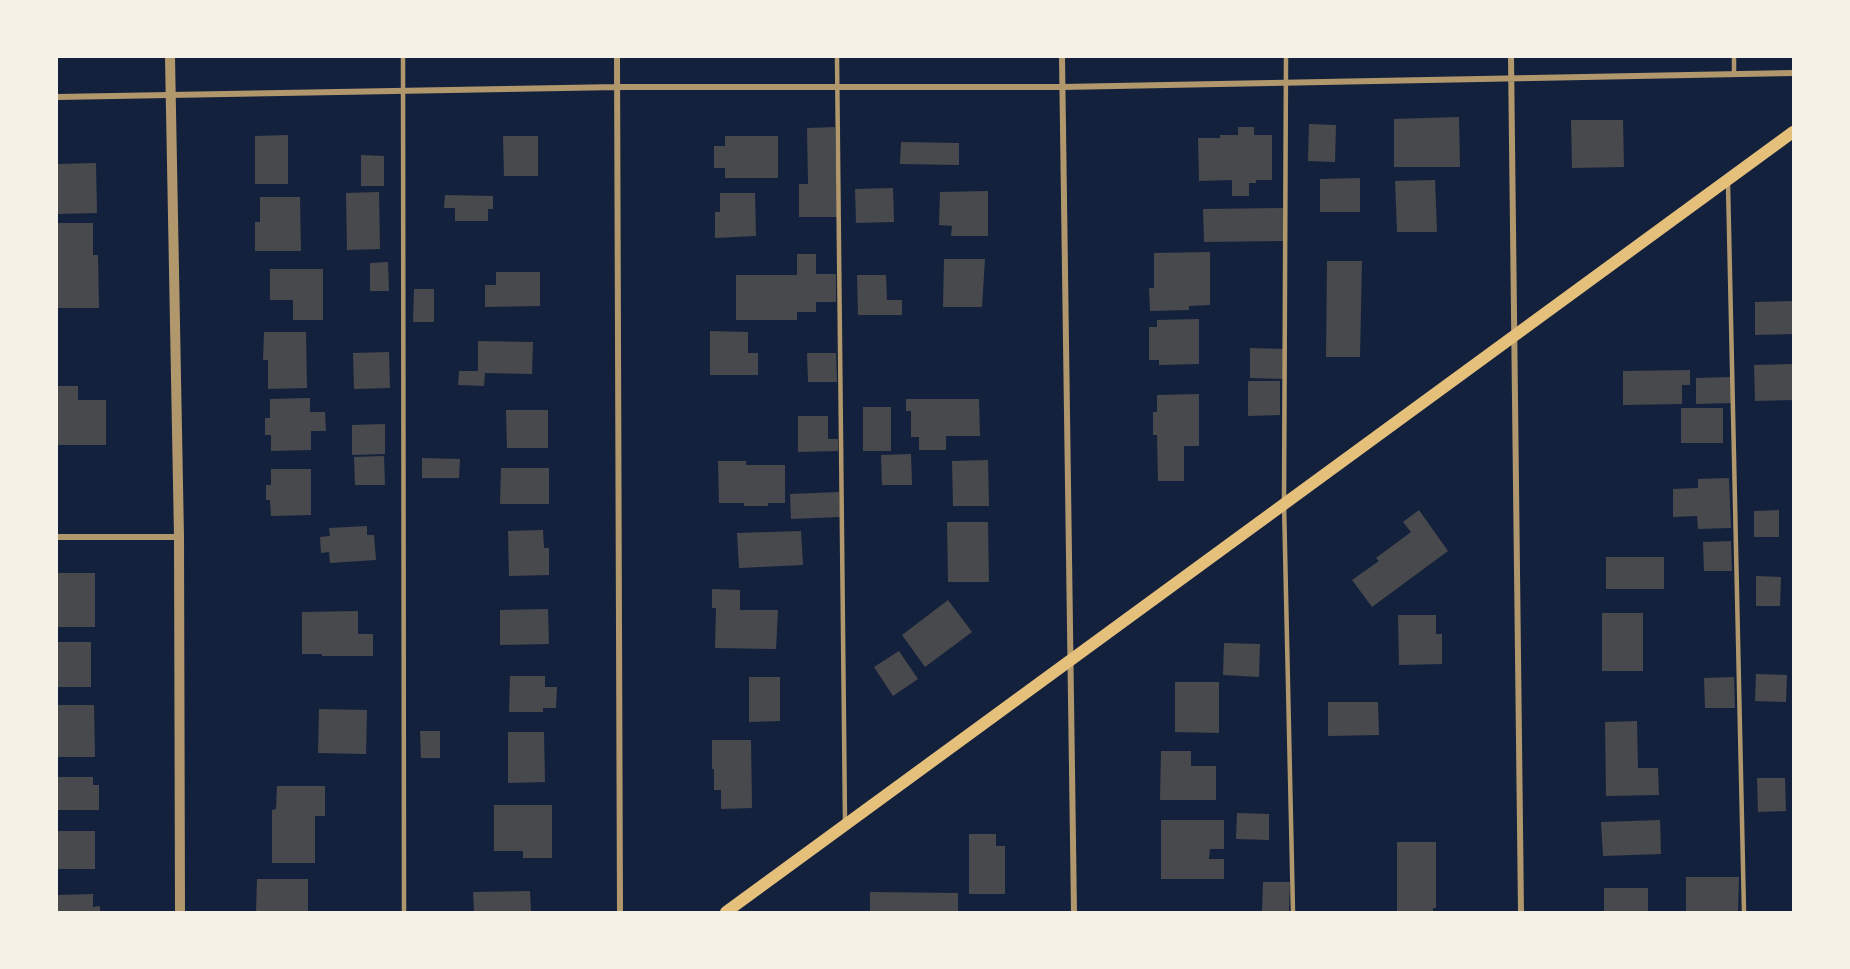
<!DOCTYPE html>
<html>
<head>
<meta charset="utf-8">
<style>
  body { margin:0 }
  #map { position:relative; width:1850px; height:969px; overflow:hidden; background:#14213d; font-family:"PT Serif",serif }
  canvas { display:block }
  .frame { position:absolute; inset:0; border:58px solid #f6f1e7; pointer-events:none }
</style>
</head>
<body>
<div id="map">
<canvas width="1850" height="969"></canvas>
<div class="frame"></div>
</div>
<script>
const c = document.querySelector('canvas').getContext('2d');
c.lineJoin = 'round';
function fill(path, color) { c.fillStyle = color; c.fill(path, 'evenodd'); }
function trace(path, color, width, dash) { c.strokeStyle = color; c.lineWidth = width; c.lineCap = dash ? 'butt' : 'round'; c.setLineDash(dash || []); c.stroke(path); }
const building = new Path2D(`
  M1459,117l1,50h-66v-48z
  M1571,120h52l1,47 -52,1z
  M1309,124l27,1 -1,37 -27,-1z
  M835,127l2,90h-38v-33h9l-1,-56z
  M1238,127h16v8h18v45h-16v3h-7v13h-17v-16l-33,1 -1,-43h22v-3h18z
  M288,135v49h-33v-48z
  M503,136h35v40h-34z
  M725,136h53v42h-53v-10h-11v-22h11z
  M901,142l58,1v22l-59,-1z
  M361,155l23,1v30h-23z
  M96,163l1,50 -40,1v-50z
  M1360,178v34h-40v-33z
  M1435,180l2,52h-40l-2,-51z
  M893,188l1,34 -38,1 -1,-34z
  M988,191v45h-37l1,-10 -13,-1 1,-33z
  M379,192l1,57 -33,1 -1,-57z
  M720,193h35l1,43 -41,2v-26h5z
  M445,195l48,1v13h-5v12h-33v-13h-11z
  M260,197h40l1,54h-46v-29h5z
  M1283,208v33l-79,1 -1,-33z
  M57,223h36v32h5l1,53h-42z
  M1210,252v53l-21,1v4l-39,1 -1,-23h5v-35z
  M797,254h19v20h20v28h-20v10h-19v8h-61v-45h61z
  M944,259h41l-3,48h-39z
  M1327,261h35l-2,96h-34z
  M388,262l1,29h-19v-28z
  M270,269h53v51h-30v-20h-23z
  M496,272h44v34l-55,1v-22h11z
  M857,275h29l1,25h15v15h-44z
  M414,289h20v33h-21z
  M1793,301v33l-38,1v-33z
  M1199,319v45l-40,1v-5h-10v-33h8v-7z
  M710,331l38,1v21h10v22h-48z
  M264,332h42l1,56 -39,1v-29h-5z
  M478,341l55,1 -1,32 -47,-1 -1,13 -26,-1 1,-14h19z
  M1250,348l36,1 -1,30 -35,-1z
  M389,352l1,36 -36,1 -1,-36z
  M807,353h29l1,29h-29z
  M1793,364v36l-38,1 -1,-36z
  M1690,370v15h-8v19l-59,1v-34z
  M1731,377l1,26 -36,1v-26z
  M1248,381h32v34l-32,1z
  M57,386h21v14h28v45h-49z
  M1199,394v52h-15v35h-26l-1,-46h-4v-23h4v-17z
  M310,398v14h15l1,19h-15v19l-40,1v-16h-6v-17h5v-19z
  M906,399h73l1,37h-34v14h-27v-13h-8v-26h-5z
  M863,407h28v44h-28z
  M1681,408h42v35h-42z
  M506,410h42v38h-41z
  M798,416h30v23h10v12l-40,1z
  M385,424v30l-33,1v-30z
  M911,454l1,31h-30l-1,-30z
  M384,456l1,29h-30l-1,-28z
  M422,458l38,1 -1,19h-37z
  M988,460l1,46h-36l-1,-45z
  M718,461h28v4h39v38h-17v3h-24v-3h-25z
  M501,468h48v36h-49z
  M271,469h40v46l-40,1 -1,-16h-4v-15h5z
  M1729,478l2,50 -33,1 -1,-13 -24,1v-28l25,-1v-9z
  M839,492l1,25 -49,2 -1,-25z
  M1419,510l29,41 -76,56 -20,-27 27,-19 -3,-3 35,-26 -8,-10z
  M1779,510v27h-25v-26z
  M947,522h41l1,60h-41z
  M367,526v9h7l2,25 -46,3 -1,-11 -8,1 -1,-16 10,-1 -1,-8z
  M543,530l1,18h5v27l-40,1 -1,-45z
  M801,531l2,34 -64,3 -2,-35z
  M1731,541l1,30h-28l-1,-29z
  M1606,557h58v32h-58z
  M57,573h38v54h-38z
  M1756,576l25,1 -1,29h-24z
  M712,589l28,1v20h38l-2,39 -61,-1 1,-40h-4z
  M948,600l24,32 -47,35 -23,-32z
  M548,609l1,35 -49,1v-35z
  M358,611v23h15v22h-51v-2h-20v-42z
  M1602,613h41v58h-41z
  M1398,615h38v19h6v30l-43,1z
  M57,642h34v45h-34z
  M1224,643l36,1 -1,33 -36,-2z
  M899,651l19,28 -25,17 -19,-29z
  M1756,674l31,1 -1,27 -31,-1z
  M510,676h35v11h12l-1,21h-13v4h-34z
  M749,677h31v44l-31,1z
  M1734,677l1,31h-30l-1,-30z
  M1175,682h44v51l-44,-1z
  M1328,702h50l1,33 -51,1z
  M57,705h37l1,52h-38z
  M319,709l48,1 -1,44 -48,-1z
  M1637,721l1,47h20l1,27 -53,1 -1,-74z
  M420,731h20v27h-19z
  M508,732h36l1,50 -37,1z
  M712,740h39l1,68 -31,1v-19h-7v-21h-2z
  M1161,751h30v15h25v34h-56z
  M57,777h36v8h6v25h-42z
  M1757,778h28l1,33 -28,1z
  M277,786h48v30h-10v47h-43v-53l4,-1z
  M494,805h58v53h-29v-7h-29z
  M1237,813l32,1v26l-33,-1z
  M1161,820h63v29h-14l-1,10h15v20h-63z
  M1660,820l1,34 -58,2 -2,-34z
  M57,831h38v38h-38z
  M969,834h27v12h9v48h-36z
  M1397,842h39v66h-3v4h-36z
  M1686,877h53l-1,35h-52z
  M257,879h51v33h-52z
  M1263,882h27l-1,30h-27z
  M1604,888h44v24h-44z
  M530,891l1,21h-57l-1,-20z
  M870,892l88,1v19h-88z
  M93,894v13l7,-1v6h-43v-17z`);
const service = new Path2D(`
  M403,57l1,855
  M837,57l8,765
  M1286,57l-2,446 9,409
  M1734,57v17
  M1728,184l16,728`);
const minor = new Path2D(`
  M617,57l3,855
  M1062,57l12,855
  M1511,57l10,855
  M57,97l561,-10h444l731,-14
  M57,537h122`);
const tertiary = new Path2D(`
  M170,57l9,480 1,375`);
const secondary = new Path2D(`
  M726,912l1067,-780`);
fill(building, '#48494c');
trace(service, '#b1986c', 4.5);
trace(minor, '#b1986c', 6);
trace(tertiary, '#b1986c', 10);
trace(secondary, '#e5c07b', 12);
</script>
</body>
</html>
